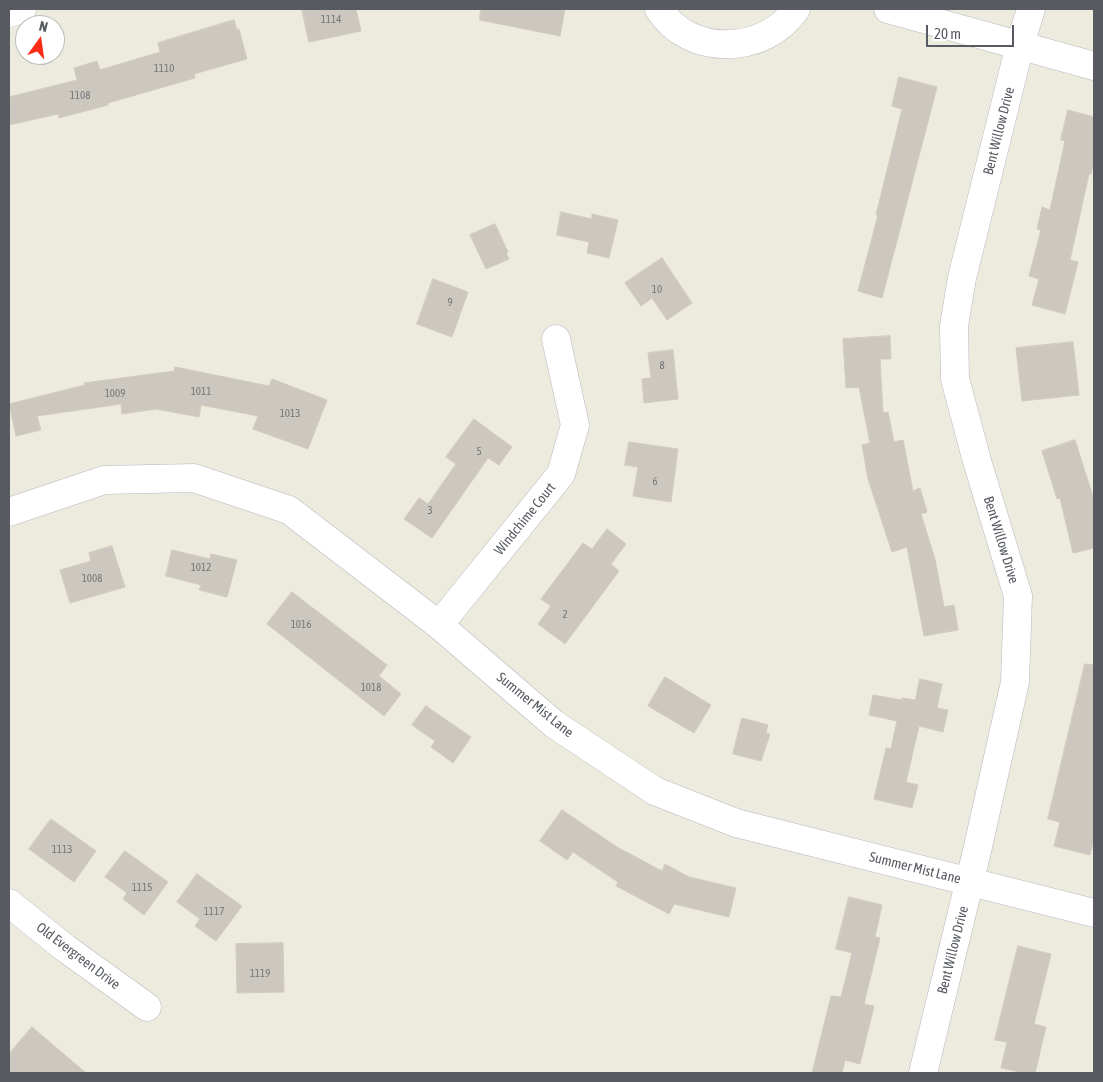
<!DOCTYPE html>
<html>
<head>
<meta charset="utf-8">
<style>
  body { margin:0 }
  #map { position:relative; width:1103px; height:1082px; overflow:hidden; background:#edeade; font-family:"Asap Condensed",sans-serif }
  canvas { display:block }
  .frame { position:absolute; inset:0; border:10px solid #575b61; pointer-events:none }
  .north { position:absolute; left:15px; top:15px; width:50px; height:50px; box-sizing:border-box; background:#fff; border:1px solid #bcbdc0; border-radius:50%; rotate:14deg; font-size:14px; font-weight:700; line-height:20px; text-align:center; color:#575b61 }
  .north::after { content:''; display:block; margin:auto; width:18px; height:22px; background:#fb2b15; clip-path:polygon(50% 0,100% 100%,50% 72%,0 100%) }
  .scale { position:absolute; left:926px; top:25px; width:88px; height:22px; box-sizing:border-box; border:2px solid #575b61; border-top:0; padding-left:6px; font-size:15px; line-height:18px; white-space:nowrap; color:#575b61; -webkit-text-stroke:4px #fff; paint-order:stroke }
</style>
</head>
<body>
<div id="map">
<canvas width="1103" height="1082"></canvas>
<div class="frame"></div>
<div class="north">N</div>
<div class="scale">20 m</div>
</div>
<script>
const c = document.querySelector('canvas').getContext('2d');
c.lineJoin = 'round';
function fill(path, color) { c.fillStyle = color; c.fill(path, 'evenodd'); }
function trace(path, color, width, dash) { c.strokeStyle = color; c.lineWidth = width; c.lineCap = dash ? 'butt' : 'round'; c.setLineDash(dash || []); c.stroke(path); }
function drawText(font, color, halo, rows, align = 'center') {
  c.font = font + ' "Asap Condensed",sans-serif'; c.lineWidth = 4; c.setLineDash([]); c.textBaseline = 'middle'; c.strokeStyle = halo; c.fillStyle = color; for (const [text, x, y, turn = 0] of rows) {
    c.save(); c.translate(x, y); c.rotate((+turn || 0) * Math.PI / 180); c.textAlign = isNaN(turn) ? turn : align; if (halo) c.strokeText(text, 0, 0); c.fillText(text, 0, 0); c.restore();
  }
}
const building = new Path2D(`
  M302,9h54l5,22 -52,11z
  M481,9h84l-5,27 -80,-16z
  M234,20l3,10 2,-1 8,30 -53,15 1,4 -87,25v2l-49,13 -1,-4 -49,11v-28l68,-17 -3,-12 23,-7 3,9 60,-18 -2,-9z
  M899,77l38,10 -55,211 -24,-7 20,-76h-2l26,-106 -10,-3z
  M1068,110l26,7v44l-3,13h-2l-19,86 8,2 -13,52 -33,-9 7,-26 -10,-3 12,-46 -4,-1 5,-22 8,3 15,-69 -4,-1z
  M561,212l31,7v-5l26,6 -9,38 -22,-5 2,-11 -32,-7z
  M495,224l13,28 -2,1 3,6 -23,10 -16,-34z
  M662,258l30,45 -25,17 -15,-22 -11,8 -16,-23z
  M433,279l35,13 -16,45 -35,-13z
  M890,336l1,23h-11l3,54 5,-1 6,30 9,-2 10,51 7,-3 7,24 -6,2 14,45 9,48 10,-2 4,25 -34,6 -17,-89 -15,5 -24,-73 -6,-34 8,-2 -11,-56 -13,1 -3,-49z
  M1073,342l6,53 -57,6 -6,-53z
  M673,350l5,49 -34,4 -2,-24 9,-1 -3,-25z
  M175,367l94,19 3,-7 55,21 -19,49 -55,-20 5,-13 -57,-11 -2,12 -43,-8 -34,5 -1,-10 -84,12 4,14 -25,6 -7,-32 76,-19 -1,-2 90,-12z
  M474,419l38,28 -13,18 -11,-7 -56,80 -28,-19 15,-21 9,6 28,-40 -10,-7z
  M1075,440l19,60v48l-21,5 -13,-55 -3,1 -15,-48z
  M629,442l49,7 -7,53 -38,-6 5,-29 -13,-2z
  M607,529l19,15 -15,20 8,7 -54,73 -27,-20 13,-18 -10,-7 42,-56 9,6z
  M112,546l13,41 -55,16 -10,-33 31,-9 -2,-8z
  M172,550l38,9 1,-5 26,6 -10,37 -28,-7 2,-5 -35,-9z
  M292,592l95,73 -8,11 22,18 -17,22 -117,-92z
  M1085,664l9,1v173l-4,17 -36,-9 6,-24 -12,-3z
  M665,677l46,28 -17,28 -46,-27z
  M920,679l22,5 -5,24 11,2 -5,22 -24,-6 -13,56 12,3 -6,23 -38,-9 12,-51 5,1 6,-28 -28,-6 4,-20 29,5v-2l13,2z
  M426,706l45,31 -18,26 -22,-16 4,-6 -23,-16z
  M742,718l26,7 -2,8 4,1 -9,27 -28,-7z
  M562,810l55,37 45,24 3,-7 24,13 47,11 -7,29 -55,-13 -5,10 -53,-28 2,-4 -45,-30 -6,8 -27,-19z
  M51,819l45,32 -22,31 -45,-33z
  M125,851l43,31 -24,33 -21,-16 4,-6 -22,-16z
  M197,874l45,32 -26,35 -21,-15 5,-7 -23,-17z
  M849,897l33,8 -7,32 5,1 -16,66 10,2 -14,58 -15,-4 -3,13h-30l19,-77 10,1 11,-44 -16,-4z
  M283,943l1,49 -47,1 -1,-49z
  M1018,946l33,8 -17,70 12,3 -11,46h-10l-24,-5 6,-26 -12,-2z
  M32,1027l54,46h-77v-19z`);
const minor = new Path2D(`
  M659,9c30,48 106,46 137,0
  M888,9l206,57
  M9,13l13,-4
  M9,512l95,-32 90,-2 95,32 150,115 115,99 101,67 81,32 358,90
  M439,625l122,-151 14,-49 -19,-86
  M9,903l56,45 82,59
  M923,1073l54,-222 38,-169 3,-86 -41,-135 -22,-82 -1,-53 8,-48 58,-233 11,-36`);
const numberNames = [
  ["1114",331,20],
  ["1110",164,69],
  ["1108",80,96],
  ["10",657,290],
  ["9",450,303],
  ["8",662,366],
  ["1011",201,392],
  ["1009",115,394],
  ["1013",290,414],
  ["5",479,452],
  ["6",655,482],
  ["3",430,511],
  ["1012",201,568],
  ["1008",92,579],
  ["2",565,615],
  ["1016",301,625],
  ["1018",371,688],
  ["1113",62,850],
  ["1115",142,888],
  ["1117",214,912],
  ["1119",260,974]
];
const streetNames = [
  ["Bent Willow Drive",999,131,-76],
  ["Windchime Court",525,519,-51],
  ["Bent Willow Drive",1001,540,73],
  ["Summer Mist Lane",535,705,39],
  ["Summer Mist Lane",915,868,14],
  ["Bent Willow Drive",953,950,-76],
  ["Old Evergreen Drive",78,956,37]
];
fill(building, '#ccc8bf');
trace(building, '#d2cbbc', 1);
trace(minor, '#b6b9bf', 29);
trace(minor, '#fff', 28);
drawText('11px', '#747678', null, numberNames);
drawText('14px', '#575b61', '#fff', streetNames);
</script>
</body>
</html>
